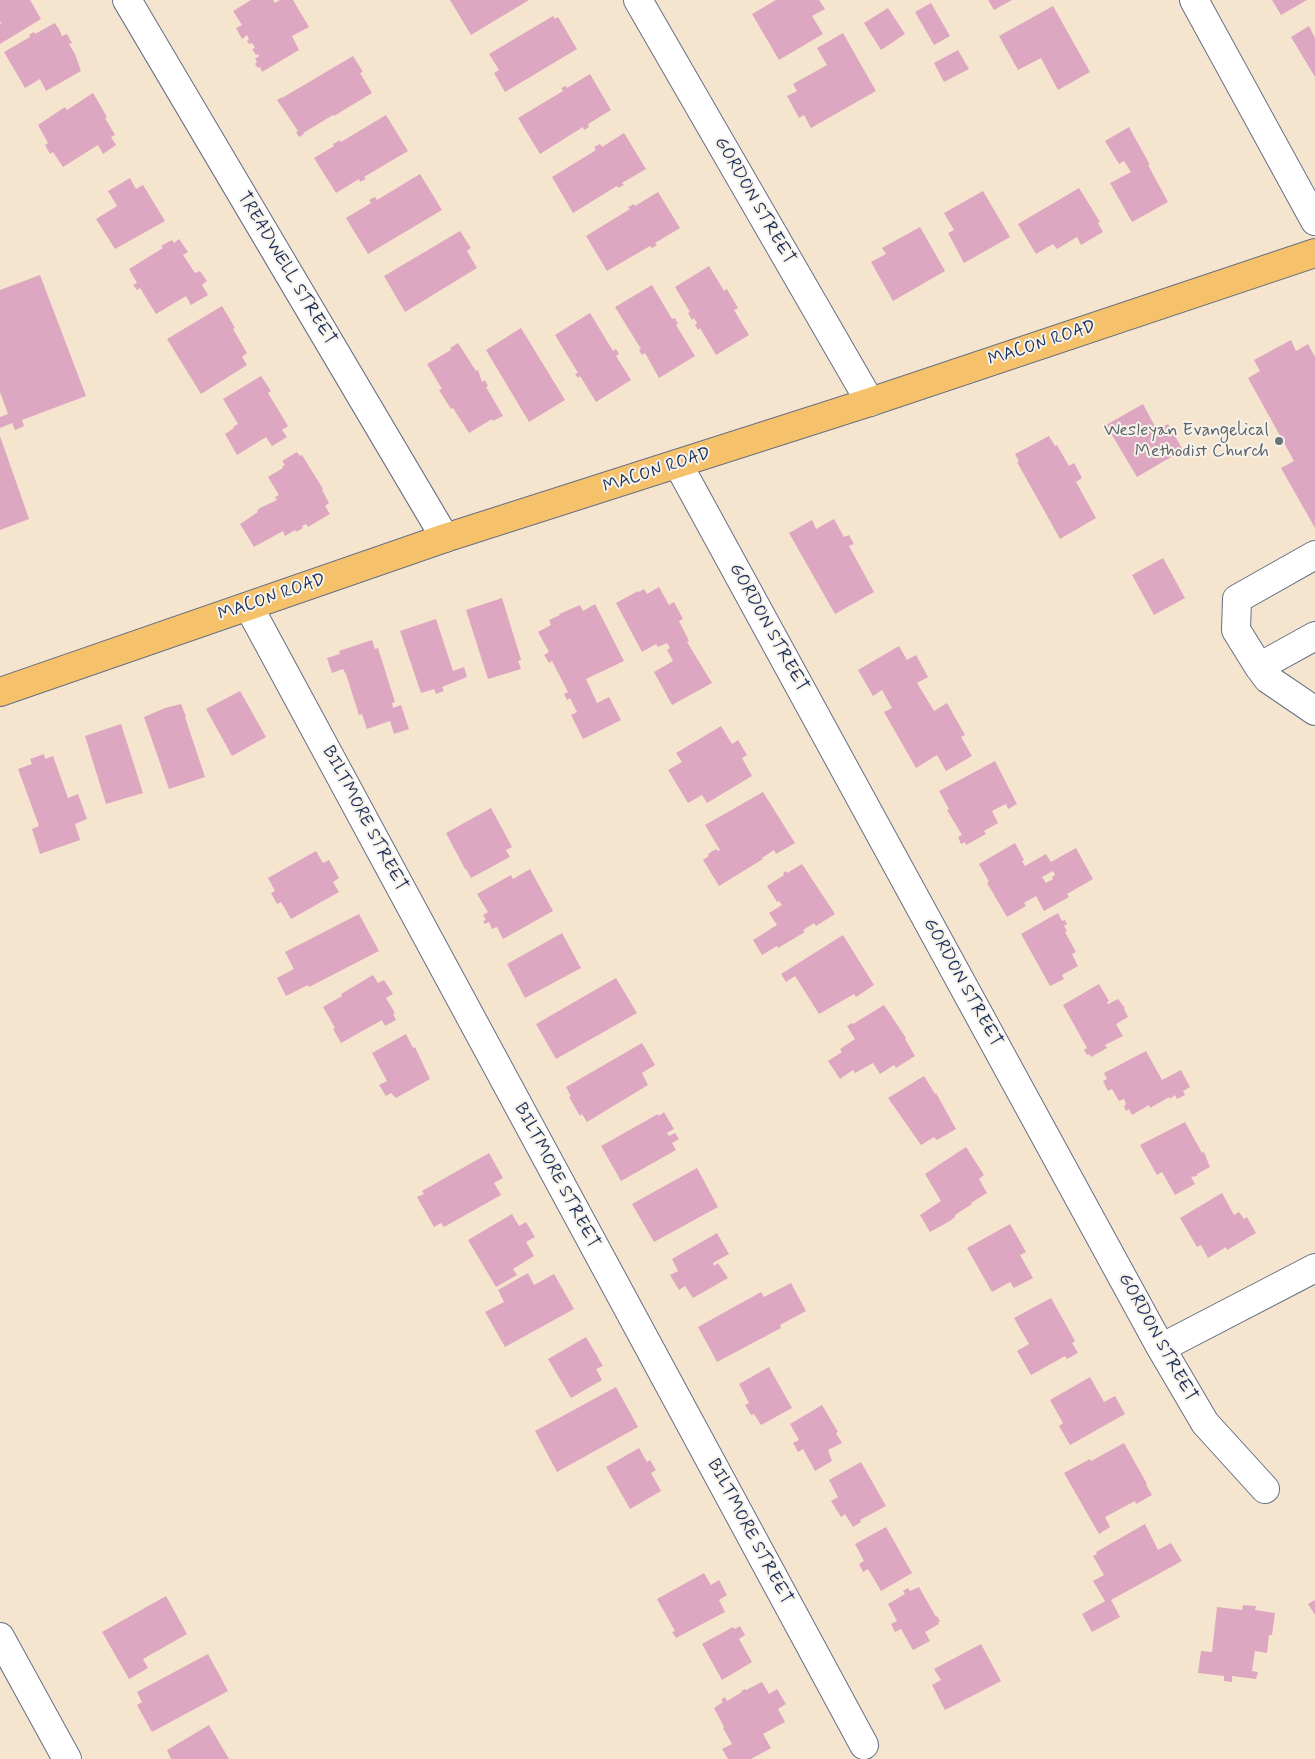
<!DOCTYPE html>
<html>
<head>
<meta charset="utf-8">
<style>
  body { margin:0 }
  canvas { display:block; background:#f5e5ce }
</style>
</head>
<body>
<canvas width="1315" height="1759"></canvas>
<script>
const c = document.querySelector('canvas').getContext('2d');
c.lineJoin = 'round';
function fill(path, color) { c.fillStyle = color; c.fill(path, 'evenodd'); }
function trace(path, color, width, dash) { c.strokeStyle = color; c.lineWidth = width; c.lineCap = dash ? 'butt' : 'round'; c.setLineDash(dash || []); c.stroke(path); }
function drawText(font, color, halo, rows, align = 'center') {
  c.font = font + ' Mynerve,sans-serif'; c.lineWidth = 4; c.setLineDash([]); c.textBaseline = 'middle'; c.strokeStyle = halo; c.fillStyle = color; for (const [text, x, y, turn = 0] of rows) {
    c.save(); c.translate(x, y); c.rotate((+turn || 0) * Math.PI / 180); c.textAlign = isNaN(turn) ? turn : align; if (halo) c.strokeText(text, 0, 0); c.fillText(text, 0, 0); c.restore();
  }
}
const building = new Path2D(`
  M0,0h30l11,19 -41,25v-20l2,-1 -2,-1z
  M251,0h22l2,3 5,-3h13l16,27 -17,9 7,14 -37,22 -2,-5 -2,1 -3,-4 2,-2 -2,-3 4,-3 -1,-2 -2,1 -4,-6 3,-1 -3,-5 -3,1 -2,-3 2,-2 -2,-4 -5,4 -6,-11 6,-3 -9,-14z
  M450,0h79l-58,35z
  M776,0h43l6,9 -13,7 11,18 -44,26 -27,-46z
  M988,0h24l-18,10z
  M1272,0h35l-26,15z
  M931,3l19,33 -16,9 -19,-33z
  M1053,6l37,66 -32,18 -17,-32 -23,12 -19,-34z
  M888,8l17,26 -24,16 -17,-27z
  M553,16l2,3 3,-2 19,32 -72,43 -11,-19 5,-3 -10,-16z
  M55,23l2,4h1l4,9 5,-2 5,9 -3,1 6,10 6,17 -35,20 -6,-12 -15,9 -21,-36 26,-15 -1,-2 5,-3 1,2z
  M1309,26l6,12v39l-24,-40z
  M843,33l33,58 -65,37 -7,-13 -5,3 -12,-22 10,-5 -4,-7 34,-19 -10,-17z
  M958,50l11,19 -25,13 -10,-19z
  M353,56l10,16 -3,1 12,20 -38,23 -1,-1 -30,18 1,1 -5,3 -3,-5 2,-1 -21,-31 5,-3v1z
  M590,74l21,36 -23,14 1,3 -5,3 -1,-3 -43,27 -22,-36 45,-27 -2,-3 5,-2 1,2z
  M93,93l14,24 -2,1 10,17 -4,2 5,8 -13,9 -5,-9 -35,22 -10,-15 -3,2 -5,-9 3,-2 -10,-18 27,-18 2,3z
  M386,115l22,36 -44,26 2,2 -6,3 -1,-3 -23,14 -22,-35 20,-12 -1,-2 7,-4 1,2z
  M1129,127l21,38h-2l20,37 -36,20 -22,-39 21,-11 -7,-11 -5,3 -14,-23z
  M624,133l22,36 -24,14 2,2 -6,3 -1,-2 -44,27 -21,-36 44,-27 -2,-3 6,-3 2,3z
  M420,174l22,36 -74,44 -22,-36 25,-15 -2,-3 6,-3 2,3z
  M130,178l6,11 7,-4 22,36 -50,28 -19,-30 21,-13 -9,-15z
  M1079,188l21,34 -2,1 5,9 -22,13 -4,-8 -20,12 -4,-5 -17,10 -18,-30z
  M983,191l27,46 -46,26 -16,-30 6,-3 -10,-17z
  M658,192l22,36 -25,15 2,2 -5,3 -2,-2 -43,25 -21,-35 44,-27 -2,-2 6,-3 1,2z
  M920,227l25,44 -52,30 -22,-39 15,-8 -4,-6z
  M460,231l11,17 -4,3 10,17 -72,44 -21,-36z
  M179,239l9,13 -5,3 12,18 5,-2 7,10 -5,4 6,10 -17,10 -5,-9 -30,18 -16,-26 -3,2 -4,-5 4,-2 -8,-14 34,-21 -2,-2 11,-6 2,3z
  M709,266l15,25 3,-2 11,19 -4,2 15,25 -33,20 -16,-27 -2,2 -3,-5 2,-2 -3,-5 -2,2 -4,-7 2,-1 -15,-25z
  M40,275l46,121 -64,24 2,6 -9,4 -3,-7 -12,5v-11l8,-3 -8,-22v-102z
  M652,285l20,34 3,-1 3,6 -2,1 19,31 -36,22 -14,-25 -3,2 -3,-5 2,-1 -26,-42z
  M222,306l13,22 -2,1 14,24 -5,4 5,8 -46,29 -34,-55z
  M590,313l23,38 3,-2 3,5 -3,2 15,24 -35,22 -16,-26 -2,2 -3,-4 3,-1 -23,-38z
  M521,328l44,72 -36,22 -43,-72z
  M1291,340l5,11 12,-7 7,13v171l-34,-60 13,-7 -46,-83 12,-7 -6,-11z
  M458,343l18,28 2,-1 4,12 3,-2 3,6 -2,1 17,29 -10,5 -1,-2 -23,14 -16,-25 -2,1 -12,-19 3,-1 -15,-25 24,-14 -1,-2z
  M261,376l10,15 -3,2 20,33 -6,4 5,7 -15,9 -6,-9 -29,18 -12,-21 9,-6 -1,-1 5,-3 -15,-25z
  M1143,404l14,26 11,-6 15,26 -46,27 -31,-52z
  M0,436l29,83 -29,11z
  M1049,436l6,10 2,-1 12,21 5,-3 8,15 -6,4 20,36 -36,21 -43,-77 2,-1 -4,-7z
  M297,452l3,4 2,-1 21,34 -1,1 7,13 -4,3 5,8 -22,13 -2,-3 -4,2 1,2 -7,4 -1,-2 -10,6 -2,-5 -29,16 -14,-23 18,-12 -1,-1 3,-3 17,-8 -2,-3 4,-2 -11,-18 15,-9 -1,-1 3,-2 -3,-4z
  M834,519l10,18 5,-2 5,9 -5,2 25,46 -39,22 -46,-81 23,-13 4,9z
  M1163,558l22,40 -31,17 -22,-40z
  M659,587l10,18 5,-3 9,17 -4,2 10,20 -2,1 25,41 -40,22 -18,-33 19,-11 -6,-11 3,-2 -3,-5 -9,4 -2,-3 -14,8 -26,-49 22,-12 1,1 5,-3 3,5z
  M502,598l17,55 2,7 -3,1 3,8 -33,10 -22,-69z
  M595,604l29,57 -38,18 11,24 12,-6 12,23 -38,19 -12,-24 6,-3 -7,-14 -3,2 -3,-6 4,-2 -16,-31 -3,2 -5,-8 5,-3 -11,-20 13,-7 -2,-5 11,-5 -1,-1 21,-9 3,6z
  M436,619l17,52 11,-4 3,10 -25,10 2,4 -8,3 -2,-5 -13,4 -21,-62z
  M372,640l3,9 3,-1 17,54 -3,1 1,5 8,-3 8,24 -15,5 -4,-13 -23,8 -5,-15 -3,1 -13,-41 -3,-5 -11,4 -5,-15 13,-4 -1,-3z
  M899,646l8,14 9,-5 12,22 -11,6 17,28 13,-8 18,32 -4,2 11,19 -26,15 -9,-16 -21,13 -32,-56 8,-4 -10,-18 -9,6 -15,-26z
  M240,691l26,46 -34,19 -26,-47z
  M181,704l5,13h-1l20,60 -36,12 -25,-72 21,-9z
  M121,724l22,69 -37,11 -21,-68z
  M721,726l11,18 6,-4 9,15 -5,3 10,18 -45,27 -5,-8 -14,8 -20,-33 14,-8 -6,-9z
  M44,754l1,5 8,-3 15,42 10,-4 9,25 -12,5 5,16 -40,14 -8,-25 7,-3 -21,-57 14,-5 -2,-5z
  M995,761l22,43 -9,5 -2,-5 -14,7 6,12 -14,8 2,3 -20,11 -1,-3 -4,2 -3,-7 4,-2 -15,-25 2,-1 -10,-18z
  M763,792l32,51 -19,11 -2,-4 -12,8 1,1 -44,27 -16,-26 6,-4 -1,-2 8,-5 2,2 2,-1 -15,-25z
  M491,808l21,39 -6,3 4,7 -39,21 -5,-9h-1l-19,-36z
  M1015,843l9,17 -2,1 3,5 21,-12 5,8 25,-14 17,31 -26,15 2,3 -25,14 -8,-15 -12,7 2,3 -19,11 -20,-34 2,-1 -10,-18zM1053,871l2,4 -3,2 1,2 -7,4 -4,-6z
  M316,851l7,12 6,-3 10,18 -6,4 6,10 -48,27 -10,-17 -4,2 -6,-11 4,-2 -7,-13z
  M802,864l33,50 -19,12 -2,-3 -11,7 2,2 -27,16 -1,-2 -15,9 -9,-15 24,-15 -8,-12 13,-8 -3,-4 -2,1 -10,-16 17,-11 -1,-2 3,-2 1,2z
  M530,869l23,42 -50,28 -6,-12 -5,2 -3,-7 -4,2 -2,-3 3,-1 -3,-5 5,-3 -11,-18 34,-19 2,4z
  M1058,913l4,8 3,-1 2,4 -3,2 3,5 -2,1 11,20 -4,2 6,12 -16,9 2,4 -14,7 -29,-52z
  M359,914l20,37 -70,36 -1,-2 -22,11 -9,-18 17,-9 -9,-17z
  M562,933l19,35 -56,30 -18,-34z
  M843,935l31,50 -18,12 -2,-3 -35,20 -24,-38 -9,6 -5,-8z
  M373,975l5,8 6,-3 9,14 -7,4 9,15 -2,1 3,6 -11,6 -3,-6 -41,23 -8,-14 2,-1 -12,-21 19,-11 -1,-2z
  M616,978l21,35 -81,46 -20,-35z
  M1099,984l10,17 -2,1 1,2 10,-5 7,9 -1,1 4,8 -12,7 7,12 -18,9 2,3 -16,9 -2,-3 -2,1 -3,-5 3,-2 -24,-43z
  M884,1005l22,33 -1,1 10,17 -19,12 -2,-3 -14,9 -7,-11 -18,10 -2,-3 -13,9 -12,-18 14,-9 -2,-3 15,-10 -8,-13 5,-3 1,1z
  M406,1034l7,14 2,-1 15,32 -34,19 -5,-5 -5,3 -7,-11 8,-4 -15,-28z
  M642,1043l13,22 -13,8 6,12 -61,37 -5,-8 -2,2 -11,-19 2,-1 -5,-9z
  M1146,1051l16,29 19,-10 9,17 -7,4 2,4 -8,4 -2,-4 -5,4 -1,-2 -19,11 -1,-3 -17,10 -3,-6 -3,2 -2,-5 2,-2 -2,-5 -5,2 -7,-12 -4,2 -5,-10 4,-2 -3,-6z
  M924,1076l11,18 1,-1 20,36 -19,11 -3,-3 -13,8 -33,-47z
  M664,1112l10,17 -7,4 2,3 6,-3 4,6 -7,4 4,7 -55,31 -20,-35 57,-32 1,2z
  M1185,1122l17,31 2,-1 6,15 -13,7v2l-6,1 4,7 -20,11 -13,-23 -5,3 -17,-30z
  M966,1147l18,28 -5,4 8,14 -16,10 1,1 -17,11v2l-5,4 -20,11 -10,-17 21,-14 -16,-27z
  M489,1153l14,25 -9,5 7,12 -57,32 -3,-4 -7,4 -17,-30 7,-3 -2,-3z
  M697,1168l21,39 -64,35 -22,-38z
  M1222,1193l12,22 5,-3 5,7 3,-2 9,16 -29,17 -1,-3 -18,11 -7,-13 -4,2 -17,-29z
  M512,1214l7,12 7,-4 9,15 -9,5 8,14 -21,13 4,6 -21,12 -28,-47z
  M1010,1224l16,28 -6,3 13,23 -19,10 -4,-6 -18,10 -25,-44z
  M717,1233l12,21 -16,9 1,3 4,-3 10,15 -35,20 -8,-12 -6,4 -9,-15 8,-4 -6,-12z
  M528,1273l6,12 20,-11 20,35 -69,38 -20,-35 19,-10 -6,-12z
  M791,1283l15,28 -26,14 1,3 -64,34 -19,-35 63,-35 3,5z
  M1051,1298l24,43 -3,2 6,10 -11,6 -2,-3 -34,19 -14,-24 12,-7 -15,-26z
  M586,1337l17,29 -7,3 6,11 -31,18 -23,-39z
  M769,1367l23,41 -31,17 -7,-11 -3,1 -6,-10 4,-2 -10,-19z
  M1090,1377l14,25 11,-6 10,18 -55,31 -11,-19 4,-3 -13,-23z
  M616,1387l22,40 -81,45 -22,-41z
  M822,1405l16,27 -2,1 6,10 -14,7 4,11 -17,10 -12,-22 -5,3 -5,-9 6,-3 -9,-16z
  M1124,1443l23,41 -1,1 6,10 -16,9 -1,-3 -30,16 5,10 -11,7 -35,-61 26,-14 1,2z
  M639,1448l8,14 3,-2 6,10 -5,3 10,18 -31,18 -24,-42z
  M861,1462l25,44 -26,14 1,2 -8,5 -8,-13 -4,3 -10,-16 7,-4 -9,-17z
  M1145,1524l13,26 13,-7 11,18 -71,39 9,17 -28,15 -10,-18 23,-13 -12,-20 11,-6 -11,-19 4,-2 -1,-2z
  M886,1527l26,46 -31,18 -13,-22 -5,3 -4,-8 5,-3 -9,-17z
  M704,1573l7,12 8,-5 8,15 -8,5 6,12 -49,26 -4,-6 3,-1 -18,-32z
  M919,1587l17,30 1,-1 3,5 -2,1 1,2 -14,8 5,9 -17,9 -12,-21 -6,3 -4,-8 6,-3 -9,-17 17,-10 -2,-3 5,-3 2,3z
  M166,1596l21,38 -44,25 5,9 -19,11 -27,-47z
  M1315,1600v15l-7,-11z
  M1243,1605l13,1 -1,4 20,3 -3,22h-3l-2,18 -12,-2 -3,20 6,1 -2,7 -24,-3v6l-8,-1v-5l-26,-3 3,-22 11,1 5,-45 25,3z
  M740,1626l5,9 -6,4 13,23 -30,18 -20,-36 31,-17 2,2z
  M981,1644l20,37 -56,29 -13,-25 9,-5 -7,-11z
  M208,1654l20,37 -76,41 -15,-27 5,-3 -5,-10z
  M762,1682l7,12 8,-5 9,15 -8,5 7,13 -22,12 8,14 -20,11h-23l-6,-10 10,-5 -9,-16 1,-1 -10,-19 9,-6 -2,-2 4,-3 2,4 15,-9 -1,-1 4,-2 1,1z
  M209,1725l20,34h-58l-4,-9z`);
const minor = new Path2D(`
  M127,0l318,538
  M638,0l232,402
  M1194,0l121,221
  M678,464l483,884 44,75 60,66
  M1315,555l-78,44 -1,31 23,37 9,12 47,32
  M249,607l615,1138
  M1259,667l56,-31
  M1161,1348l154,-80
  M0,1637l67,122`);
const major = new Path2D(`
  M0,692l445,-154 425,-136 445,-149`);
const markers = [
  [1279,441,5,"#6b7280"]
];
const streetNames = [
  ["GORDON STREET",754,201,60],
  ["TREADWELL STREET",286,269,59],
  ["MACON ROAD",1042,344,-18],
  ["MACON ROAD",657,471,-18],
  ["MACON ROAD",272,598,-19],
  ["GORDON STREET",768,628,61],
  ["BILTMORE STREET",364,819,62],
  ["GORDON STREET",962,983,61],
  ["BILTMORE STREET",556,1176,62],
  ["GORDON STREET",1157,1338,61],
  ["BILTMORE STREET",749,1532,62]
];
const worshipNames = [
  ["Wesleyan Evangelical",1269,431],
  ["Methodist Church",1269,452]
];
fill(building, '#dea7c1');
trace(minor, '#676f85', 30);
trace(major, '#676f85', 30);
trace(minor, '#fff', 28);
trace(major, '#f5c16b', 28);
for (const [x, y, r, color] of markers) { const dot = new Path2D(); dot.arc(x, y, r, 0, 2 * Math.PI); c.fillStyle = color; c.fill(dot); trace(dot, '#f7f3e8', 2); }
drawText('18px', '#1b2f5e', '#f7f3e8', streetNames);
drawText('18px', '#5b616d', '#f7f3e8', worshipNames, 'right');
</script>
</body>
</html>
